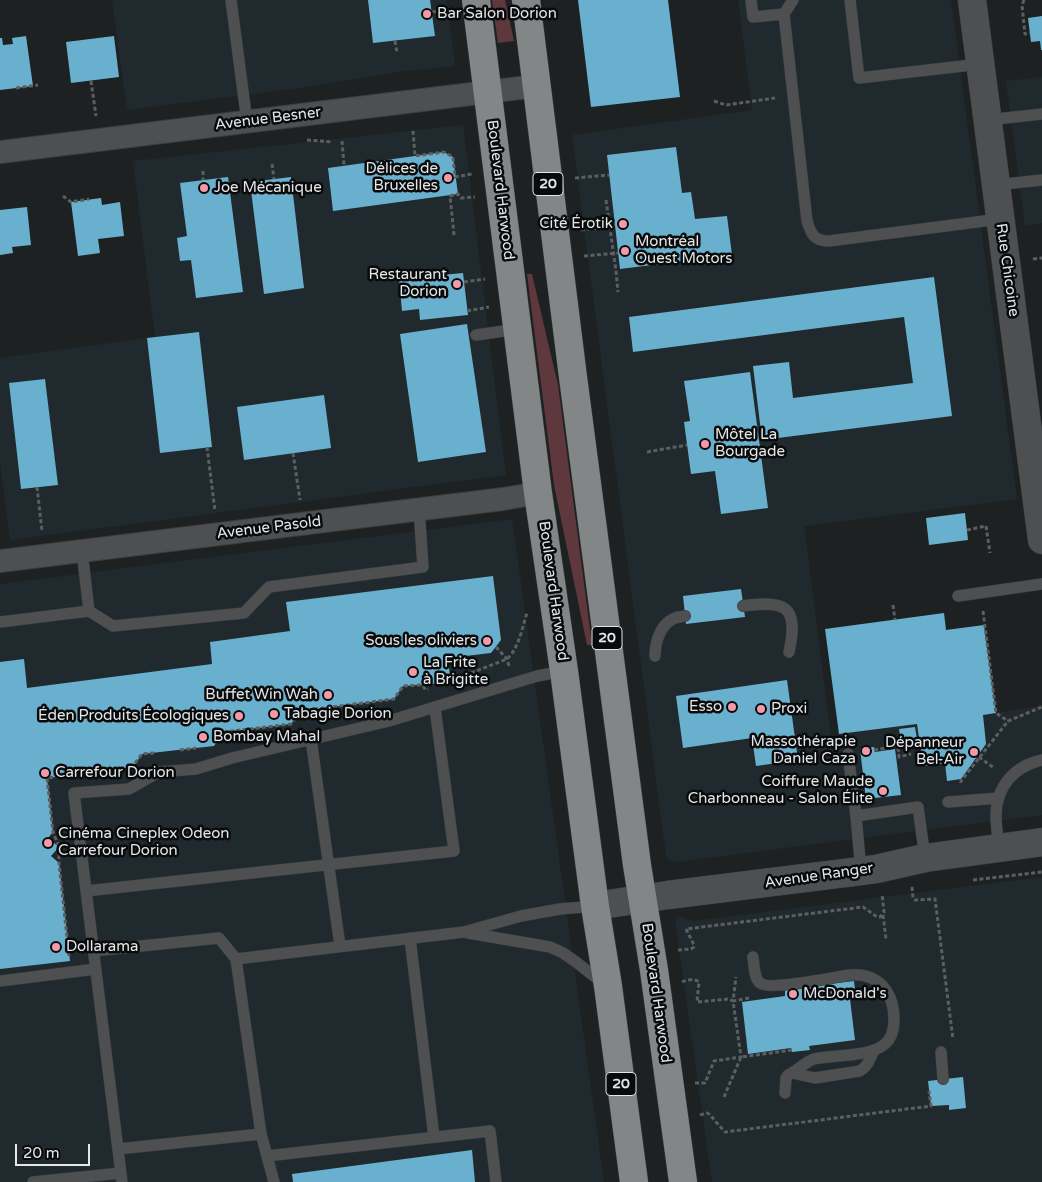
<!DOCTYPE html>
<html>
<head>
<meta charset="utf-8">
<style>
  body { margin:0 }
  #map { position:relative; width:1042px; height:1182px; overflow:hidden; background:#1e2122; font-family:"Varela Round",sans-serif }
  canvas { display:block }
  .scale { position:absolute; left:15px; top:1144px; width:75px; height:22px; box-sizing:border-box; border:2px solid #e4e6e7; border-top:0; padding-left:6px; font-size:15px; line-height:18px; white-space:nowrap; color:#e4e6e7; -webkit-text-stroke:4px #090a0b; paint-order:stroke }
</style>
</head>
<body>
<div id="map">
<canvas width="1042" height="1182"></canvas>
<div class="scale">20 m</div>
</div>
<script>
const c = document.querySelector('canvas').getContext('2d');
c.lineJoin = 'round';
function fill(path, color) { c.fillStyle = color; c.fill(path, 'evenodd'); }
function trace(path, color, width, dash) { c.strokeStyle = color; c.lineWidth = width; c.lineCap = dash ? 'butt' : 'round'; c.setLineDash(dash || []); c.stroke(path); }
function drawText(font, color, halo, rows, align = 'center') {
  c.font = font + ' "Varela Round",sans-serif'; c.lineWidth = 5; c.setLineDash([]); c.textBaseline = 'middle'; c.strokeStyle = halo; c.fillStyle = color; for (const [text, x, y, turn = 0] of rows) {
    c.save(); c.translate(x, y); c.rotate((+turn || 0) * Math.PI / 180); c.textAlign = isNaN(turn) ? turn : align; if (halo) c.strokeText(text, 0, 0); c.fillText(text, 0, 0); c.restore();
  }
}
const built = new Path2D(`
  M112,0h335l8,66 -56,6 -100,16 -172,22z
  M738,0h213l66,499 -213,27 27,210 165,-23 46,-8v110l-367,47 -5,-1 -4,-5 -94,-721 180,-25z
  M1042,77v146l-17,3 -19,-145z
  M463,125l43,350 -496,65 -10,-78v-104l155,-21 -22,-176z
  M512,519l92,663h-604v-598z
  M1042,877v305h-330l-37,-262 2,-4 17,5z`);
const green = new Path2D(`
  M492,0h13l9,41 -16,2z
  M527,274h5l26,111 34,260h-5l-33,-160z`);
const building = new Path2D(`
  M368,0h62l5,36 -62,7z
  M578,0h90l12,97 -89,10z
  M1042,16v34h-1l-1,-9 -9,1 -3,-24z
  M26,36l7,50 -33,4v-52h2l1,7 10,-1 -1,-6z
  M114,36l5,41 -48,6 -5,-41z
  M676,147l6,46 9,-1 4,27 32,-3 5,39 -112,14 -13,-114z
  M444,152l9,5 5,37 -125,17 -5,-43z
  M228,177l15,115 -47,6 -5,-38 -11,1 -3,-23 10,-2 -7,-53z
  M291,177l13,111 -40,6 -14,-112z
  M101,198l1,7 18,-3 4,34 -26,3 2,14 -22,3 -7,-54z
  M27,207l4,38 -19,2 1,6 -13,2v-45z
  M463,273l5,42 -48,5 -1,-11 -17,2 -3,-32z
  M934,277l18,139 -190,24 -9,-74 36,-4 4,36 120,-15 -9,-66 -271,35 -4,-35z
  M467,324l19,128 -68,10 -18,-128z
  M199,332l13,115 -52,6 -13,-115z
  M750,372l18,136 -47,6 -6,-43 -24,3 -7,-52 6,-1 -6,-40z
  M45,379l13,106 -37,4 -12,-106z
  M324,395l7,53 -87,12 -7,-53z
  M965,513l3,27 -39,5 -3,-27z
  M493,576l8,64 -10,13 -43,5 2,19 -4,6 -43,3 -9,13 -93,12 -10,13 -67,8 -10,14 -72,8 -9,13 -86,11 6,54 -5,6 11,9 -8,9 8,7 11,98 -70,8v-307l24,-3 3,29 185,-24 -2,-22 80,-11 -4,-29z
  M741,589l4,28 -59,7 -3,-28z
  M944,613l2,17 38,-5 12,88 -13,2 3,29 -25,35 -14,2 -2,-18 -22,3 -6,-42 -78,10 -14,-105z
  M787,680l11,80 -42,6 -4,-28 -69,10 -7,-52z
  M915,727l3,18 -16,3 -3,-19z
  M874,747l1,5 20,-3 6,46 -35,4 -6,-50z
  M854,981l1,9 -6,1 6,49 -46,6 1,4 -18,2 -1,-4 -43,6 -6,-52 43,-6v-7z
  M963,1077l3,31 -17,2v-5l-18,1 -3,-25z
  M472,1150l3,32h-182l-1,-8z`);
const path = new Path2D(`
  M1024,0l-2,5 3,29 5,-1
  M432,12l19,-3
  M395,41l2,12
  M91,81l5,35
  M16,88l22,-3
  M714,101l12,4 49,-7
  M413,131l2,25 29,-4 9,5 2,20 17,-3
  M307,140l25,2
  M342,141l2,24
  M272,164l2,15
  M203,171v9
  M575,178l34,-3
  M63,196l8,6 18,-3
  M606,200l10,71 2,21
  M581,230l34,-4
  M454,235l-4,-39 8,-2 3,4 14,-1
  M584,256l34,-3
  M1033,259l9,-1
  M464,282l21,-3
  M467,311l22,-4
  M207,447l8,64
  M647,452l40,-7
  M293,453l7,47
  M37,487l5,44
  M967,530l19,-4 4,27
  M893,605l2,15
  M983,611l13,102 12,8
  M496,647l11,12 2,7
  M453,680l54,-21c12,-11 15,-31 20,-46
  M216,743l8,-11 67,-8 10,-13 93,-12 9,-13 19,-1 4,5 2,-1
  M180,750l16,-2
  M874,750l24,-4 1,11 12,-3
  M979,757l15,11
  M135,763l7,-9 12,-1
  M66,776l-19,2 6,54 6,15v16l10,93
  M961,783v-2l47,-60 34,-14v2
  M973,880l69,-8
  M912,887l1,11 2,2 20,-1 18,140
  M883,915l3,24
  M678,950l13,-1 3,-2v-2l-8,-16 177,-22 14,10h3l4,-5 -2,-18
  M682,982c4,-2 13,-4 17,0l-2,20 32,-3 4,2 3,-24
  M695,1083h10l9,-22 27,-4 -8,-56 16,-3
  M724,1097l17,-40 51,-7
  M700,1115l7,-2 2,1 16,18 206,-26 -2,-15`);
const service = new Path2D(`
  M231,0l16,122
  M751,0l2,17 31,-3 23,207c4,13 7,20 22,20l171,-22
  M850,0l9,78 121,-14
  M784,14l9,-14
  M987,120l55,-6
  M995,185l47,-5
  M476,335l42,-6
  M958,596l84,-12
  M743,606c43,-6 56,0 46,46
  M89,611l24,15 131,-13 25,-26 154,-20 -4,-58
  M0,622l89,-11 -7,-60
  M655,656c0,-13 5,-31 18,-37 3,-2 8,-2 12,-3
  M311,739l29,207
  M848,754l8,62
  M948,802l51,-4
  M999,848c-1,-11 -3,-21 -3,-32 0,-29 18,-50 46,-56
  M861,871l-5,-55 62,-9 7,51
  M86,891l368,-40 -19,-143
  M468,933l82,14 13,6 13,9 28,22
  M410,938l24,199
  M93,951l126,-13 17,21 25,175 13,48
  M753,957c1,8 1,21 7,26 10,8 75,-6 90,-8 29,-2 44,17 44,45 0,10 -2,18 -9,24 -17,14 -50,10 -71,15 -9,3 -17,12 -26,16l-2,3 -1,15
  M236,959l228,-27 57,-16 39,-7 35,-3
  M0,981l96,-12
  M941,1052l2,27
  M792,1073l23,5 45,-7c8,-5 10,-12 14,-21
  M118,1149l143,-15
  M267,1156l223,-25 6,51
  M33,1182l88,-9
  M122,1182l-48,-389 55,-4 30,-17 37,-3 36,-11 157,-37 148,-45 27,-5`);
const minor = new Path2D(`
  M0,152l536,-66
  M0,561l503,-62 35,-6`);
const tertiary = new Path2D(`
  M972,0l70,540
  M595,906l73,-11 193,-24 15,-2 49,-11 117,-16`);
const trunk = new Path2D(`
  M476,0l62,493 26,178 31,235 13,80 26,196
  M526,0l47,377 64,488 17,105 29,212`);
const markers = [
  [427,14,5,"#f39aa8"],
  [448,178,5,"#f39aa8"],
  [204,188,5,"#f39aa8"],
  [623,224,5,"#f39aa8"],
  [625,251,5,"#f39aa8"],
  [457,284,5,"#f39aa8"],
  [705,444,5,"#f39aa8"],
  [487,641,5,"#f39aa8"],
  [413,672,5,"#f39aa8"],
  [328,695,5,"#f39aa8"],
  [732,707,5,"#f39aa8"],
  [761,709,5,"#f39aa8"],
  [274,714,5,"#f39aa8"],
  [239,716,5,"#f39aa8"],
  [203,737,5,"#f39aa8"],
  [866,751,5,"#f39aa8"],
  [974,752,5,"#f39aa8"],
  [45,773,5,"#f39aa8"],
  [883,791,5,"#f39aa8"],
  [48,843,5,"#f39aa8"],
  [56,947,5,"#f39aa8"],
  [793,994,5,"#f39aa8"]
];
const shields = [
  [548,184,30],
  [607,638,30],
  [621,1084,30]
];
const shieldNames = [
  ["20",548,184],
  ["20",607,638],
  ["20",621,1084]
];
const poiNames = [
  ["Bar Salon Dorion",437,14],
  ["Délices de",438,169,"right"],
  ["Bruxelles",438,186,"right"],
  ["Joe Mécanique",214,188],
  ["Cité Érotik",613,224,"right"],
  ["Montréal",635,242],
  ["Ouest Motors",635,259],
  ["Restaurant",447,275,"right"],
  ["Dorion",447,292,"right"],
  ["Môtel La",715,435],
  ["Bourgade",715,452],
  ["Sous les oliviers",477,641,"right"],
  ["La Frite",423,663],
  ["à Brigitte",423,680],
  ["Buffet Win Wah",318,695,"right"],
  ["Esso",722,707,"right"],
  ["Proxi",771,709],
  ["Tabagie Dorion",284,714],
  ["Éden Produits Écologiques",229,716,"right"],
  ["Bombay Mahal",213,737],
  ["Massothérapie",856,742,"right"],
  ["Daniel Caza",856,759,"right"],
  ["Dépanneur",964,743,"right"],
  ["Bel-Air",964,760,"right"],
  ["Carrefour Dorion",55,773],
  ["Coiffure Maude",873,782,"right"],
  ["Charbonneau - Salon Élite",873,799,"right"],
  ["Cinéma Cineplex Odeon",58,834],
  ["Carrefour Dorion",58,851],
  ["Dollarama",66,947],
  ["McDonald's",803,994]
];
const streetNames = [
  ["Avenue Besner",268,119,-7],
  ["Boulevard Harwood",500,190,83],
  ["Rue Chicoine",1007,270,82],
  ["Avenue Pasold",269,528,-7],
  ["Boulevard Harwood",553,591,82],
  ["Avenue Ranger",819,876,-8],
  ["Boulevard Harwood",656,993,82]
];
fill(built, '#202a2e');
fill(green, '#5f383e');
fill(building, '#69b0ce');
trace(service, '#3a3d3e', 12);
trace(minor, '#3a3d3e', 24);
trace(tertiary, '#3a3d3e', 29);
trace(trunk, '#3a3d3e', 29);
trace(path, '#5c5e5f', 3, [4, 2.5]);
trace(service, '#4d4f50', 11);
trace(minor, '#4d4f50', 22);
trace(tertiary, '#4d4f50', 28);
trace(trunk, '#828687', 28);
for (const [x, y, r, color] of markers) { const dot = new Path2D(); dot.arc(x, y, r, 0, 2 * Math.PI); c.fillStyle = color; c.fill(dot); trace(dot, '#090a0b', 2); }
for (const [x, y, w] of shields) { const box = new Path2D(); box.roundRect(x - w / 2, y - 11.5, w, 23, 4); c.fillStyle = '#090a0b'; c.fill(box); trace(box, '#e4e6e7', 1); }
drawText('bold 14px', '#e4e6e7', null, shieldNames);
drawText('15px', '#e4e6e7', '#090a0b', poiNames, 'left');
drawText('15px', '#e4e6e7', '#090a0b', streetNames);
</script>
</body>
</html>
